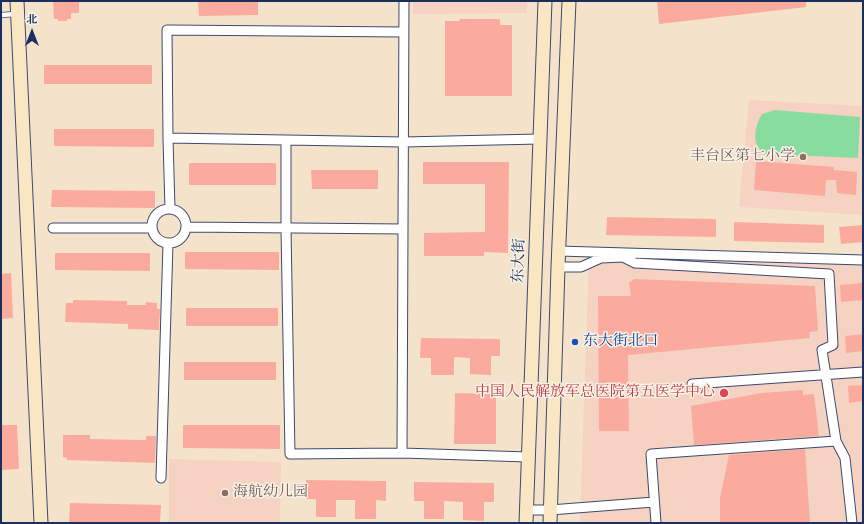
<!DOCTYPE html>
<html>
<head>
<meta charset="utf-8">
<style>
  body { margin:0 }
  #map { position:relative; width:864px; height:524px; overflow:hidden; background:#f4e3ca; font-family:"IM FELL English","Noto Serif SC",serif }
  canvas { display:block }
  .frame { position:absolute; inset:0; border:2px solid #1b2f5e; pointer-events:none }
  .north { position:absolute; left:12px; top:12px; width:40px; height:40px; -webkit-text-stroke:3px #f7f3e8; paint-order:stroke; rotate:0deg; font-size:11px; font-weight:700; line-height:16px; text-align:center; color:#1b2f5e }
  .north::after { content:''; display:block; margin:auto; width:14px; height:18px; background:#1b2f5e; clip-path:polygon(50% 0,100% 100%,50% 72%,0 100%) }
</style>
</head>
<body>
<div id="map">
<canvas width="864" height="524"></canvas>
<div class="frame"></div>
<div class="north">北</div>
</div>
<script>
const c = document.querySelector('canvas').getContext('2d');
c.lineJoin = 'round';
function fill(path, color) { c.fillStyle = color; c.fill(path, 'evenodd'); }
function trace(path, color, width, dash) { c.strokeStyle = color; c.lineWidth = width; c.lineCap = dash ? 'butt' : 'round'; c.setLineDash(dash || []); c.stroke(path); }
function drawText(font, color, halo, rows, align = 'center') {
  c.font = font + ' "IM FELL English","Noto Serif SC",serif'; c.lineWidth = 3; c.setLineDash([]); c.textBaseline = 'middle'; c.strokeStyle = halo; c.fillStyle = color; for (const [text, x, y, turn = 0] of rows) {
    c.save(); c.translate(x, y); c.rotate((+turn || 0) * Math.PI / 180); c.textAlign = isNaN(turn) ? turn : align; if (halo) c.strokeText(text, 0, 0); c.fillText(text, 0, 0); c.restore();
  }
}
const built = new Path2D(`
  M413,1h114v12l-114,1z
  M749,100l114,6v109l-124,-8z
  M589,254l274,9v260h-283z
  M169,459l112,3 -1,61h-111z`);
const green = new Path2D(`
  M775,110l85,7 -2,41 -92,-4c-3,-2 -6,-4 -8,-7 -6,-10 -1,-25 4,-33z`);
const building = new Path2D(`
  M53,1h26v12h-8v6h-4v2h-9v-2h-4z
  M198,1h60v14l-59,1z
  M664,1h142v6l-147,17 -2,-22z
  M460,19h40v6h12v71h-67v-75h14z
  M44,65h108v19h-108z
  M54,129h100v18l-100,-1z
  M756,161l78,6v3l23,2 -1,23 -19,-2 -1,-13h-10l-1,16 -71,-6z
  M423,162h86l-1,91 -24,-1v4h-60v-23l61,-1v-48h-62z
  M189,163h87v22h-87z
  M311,170h67v19h-66z
  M52,190l103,1v17l-104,-1z
  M607,217l109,2v18l-110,-2z
  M734,222l90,3v18l-90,-2z
  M863,225v17l-22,2 -2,-17z
  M185,252h94v18l-94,-1z
  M55,253h95v18l-95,-1z
  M11,273l2,45 -12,1v-45z
  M634,279l181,7 3,45 -9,1 1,6 -182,17 1,76h-30l-1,-135h33l-2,-13z
  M863,283v17l-22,2 -1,-17z
  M73,300l54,1v4h19v-3l11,1v6h3l-1,21 -31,-1v-5l-63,-2 1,-19h7z
  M186,308h92v18h-92z
  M863,334v17l-17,2 -1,-17z
  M421,338l79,1v17h-9v19l-21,-1v-16l-16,-1v18h-23v-17h-11z
  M184,362h92v18h-92z
  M863,385v16l-14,2 -1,-17z
  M803,390v5l11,-1 5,42 -125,9 -3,-39 70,-13z
  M455,393l41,1v50h-42z
  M1,425h16l2,44 -18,1z
  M183,425h97v24l-97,-1z
  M63,435h27v4l56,1v-4h10l-1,27 -88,-3v-2l-4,-1z
  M805,449l5,74h-90v-25l9,-43z
  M306,480l80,1v20l-10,-1v19h-21v-19h-19v17h-20v-18h-10z
  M414,482l80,1v19h-10v19l-21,-1v-18l-19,-1v18h-20v-18h-10z
  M70,503l91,2 -1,18h-91z`);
const lane = new Path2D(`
  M1,15l15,-1`);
const street = new Path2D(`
  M404,32l-237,-2 1,108 118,2 117,2 137,-3
  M168,138l2,71
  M286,140v88l4,226 112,-1 126,4
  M152 226a17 17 0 1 1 34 0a17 17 0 1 1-34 0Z
  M186,227l217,2
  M53,228h99
  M559,251l304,9
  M558,267h23l20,-9 22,-1 12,6 194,11 4,71 -11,5 14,91 -185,13 5,69
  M692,384l171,-12
  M836,441l9,17 7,65
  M402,453l2,-452
  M161,478l7,-235
  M526,510h24l104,-8`);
const secondary = new Path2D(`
  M17,1l24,522
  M526,523l19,-522
  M550,523l8,-256 11,-266`);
const markers = [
  [803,157,4,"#8d6e63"],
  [575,342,4,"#1a4fb4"],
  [724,393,5,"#e0444e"],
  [225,493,4,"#8d6e63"]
];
const educationNames = [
  ["丰台区第七小学",795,157],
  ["海航幼儿园",233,493,"left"]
];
const streetNames = [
  ["东大街",520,261,-88]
];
const transitNames = [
  ["东大街北口",583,342]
];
const healthNames = [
  ["中国人民解放军总医院第五医学中心",715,393]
];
fill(built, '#f6d2c3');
fill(green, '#88dc9e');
fill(building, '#fbaa9e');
trace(lane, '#3c4a6e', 6);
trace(street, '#3c4a6e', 11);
trace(secondary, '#3c4a6e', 15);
trace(lane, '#fff', 4.5);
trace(street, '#fff', 9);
trace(secondary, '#f9e7c3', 13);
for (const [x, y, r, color] of markers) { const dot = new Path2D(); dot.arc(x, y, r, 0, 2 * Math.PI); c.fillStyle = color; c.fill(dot); trace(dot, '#f7f3e8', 1.5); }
drawText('15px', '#785e54', '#f7f3e8', educationNames, 'right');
drawText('15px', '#1b2f5e', '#f7f3e8', streetNames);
drawText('15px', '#164399', '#f7f3e8', transitNames, 'left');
drawText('15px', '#be3a42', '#f7f3e8', healthNames, 'right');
</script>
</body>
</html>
